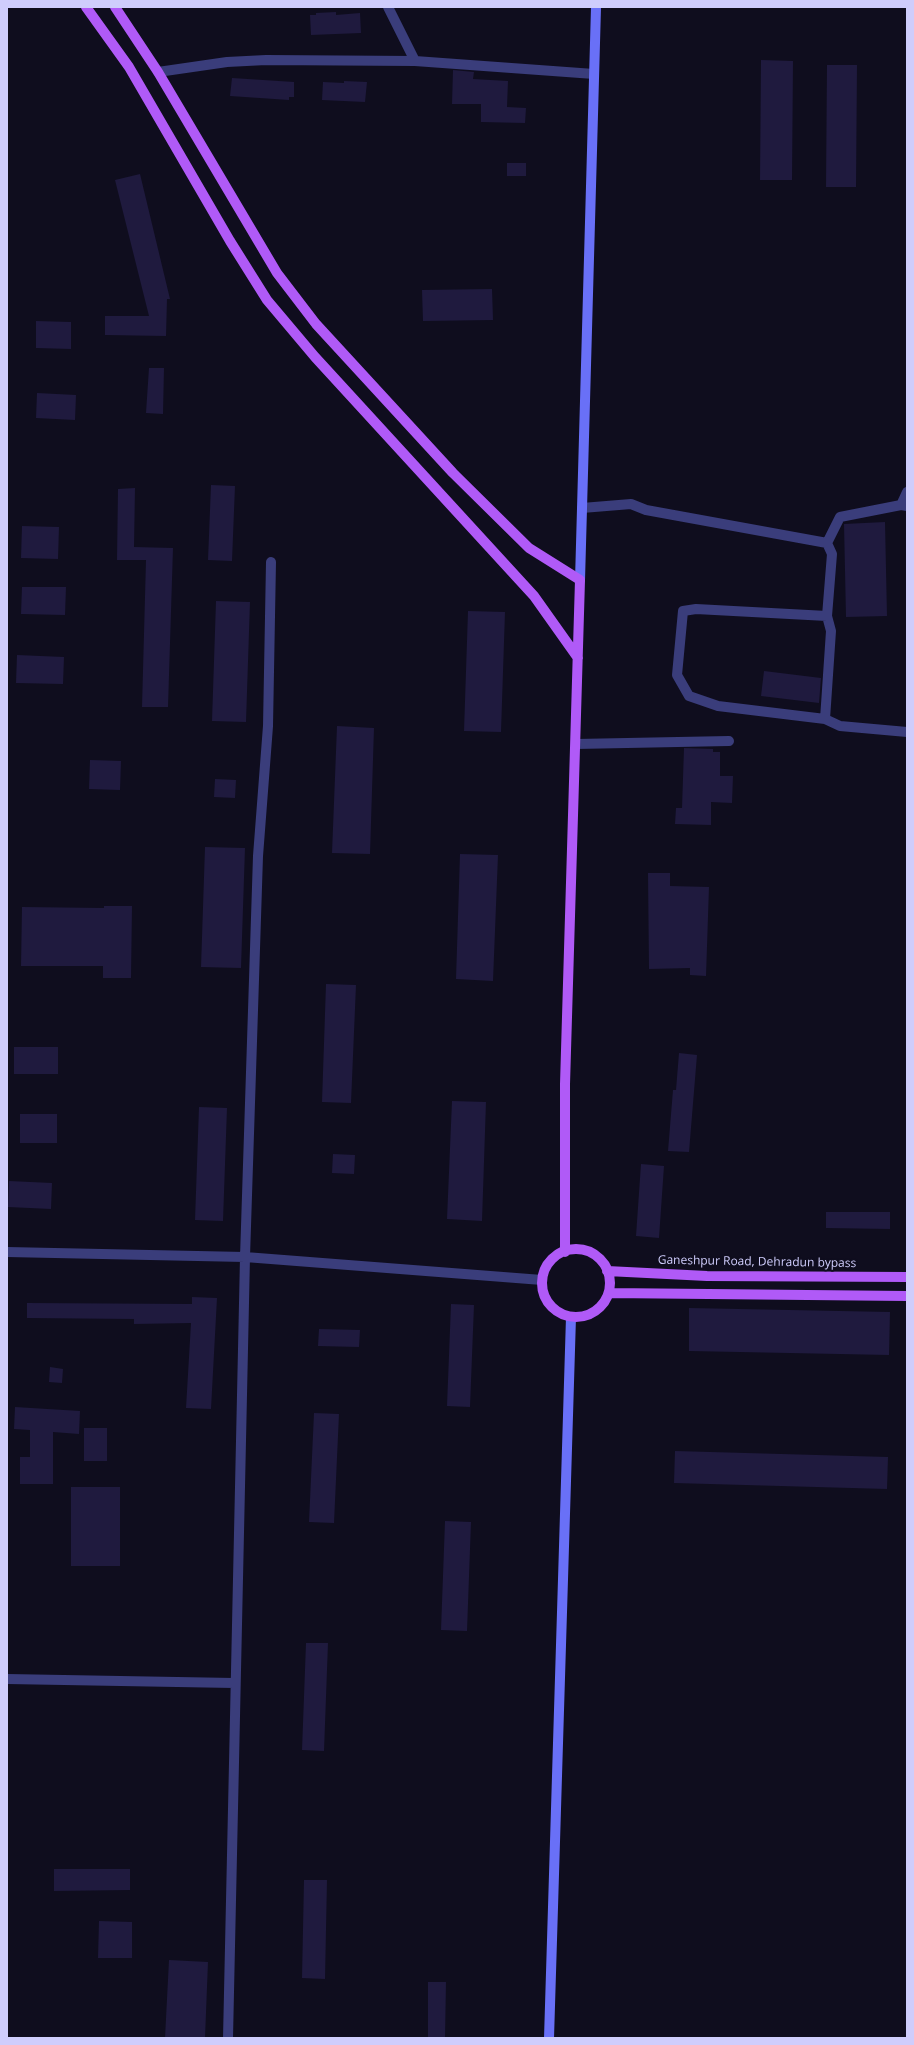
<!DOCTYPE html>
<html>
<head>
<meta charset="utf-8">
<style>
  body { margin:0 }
  #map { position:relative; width:914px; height:2045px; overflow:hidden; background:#0f0d1e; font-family:"Open Sans",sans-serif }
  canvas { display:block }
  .frame { position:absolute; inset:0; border:8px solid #cfcdfc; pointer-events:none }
</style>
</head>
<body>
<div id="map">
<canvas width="914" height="2045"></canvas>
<div class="frame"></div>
</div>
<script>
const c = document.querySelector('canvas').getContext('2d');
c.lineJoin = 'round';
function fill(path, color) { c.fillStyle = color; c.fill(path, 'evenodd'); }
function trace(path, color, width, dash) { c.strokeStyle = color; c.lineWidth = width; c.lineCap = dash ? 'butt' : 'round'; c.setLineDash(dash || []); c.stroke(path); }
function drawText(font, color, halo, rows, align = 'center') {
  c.font = font + ' "Open Sans",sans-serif'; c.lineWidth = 4; c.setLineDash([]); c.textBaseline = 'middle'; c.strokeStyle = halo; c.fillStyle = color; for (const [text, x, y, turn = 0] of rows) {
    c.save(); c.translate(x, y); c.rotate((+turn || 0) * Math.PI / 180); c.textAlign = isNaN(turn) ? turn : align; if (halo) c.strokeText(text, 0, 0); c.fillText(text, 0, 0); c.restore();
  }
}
const building = new Path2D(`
  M336,12v3l24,-2 1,20 -50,2 -1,-20h6v-2z
  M761,60l32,1 -1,119h-32z
  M827,65h30l-1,122h-30z
  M453,70l21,2 -1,7 35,2 -1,26 19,1 -1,15 -44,-1v-18h-29z
  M232,78l62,4v15h-5v3l-59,-4z
  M344,81l23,1 -2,20 -43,-2 1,-18 21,1z
  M507,163h19v13h-19z
  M140,174l30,125h-3l-1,37 -61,-1v-19h44l-34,-136z
  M492,289l1,31 -70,1 -1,-31z
  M36,321l35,1v27l-35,-1z
  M149,368h15l-1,46 -17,-1z
  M37,393l39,2 -1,25 -39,-2z
  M211,485l24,1 -3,75 -24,-1z
  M135,488l-1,59 39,1 -5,159h-26l4,-147h-29l1,-71z
  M885,522l2,94 -41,1 -2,-93z
  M22,526l37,1 -1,32 -37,-1z
  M22,587h44l-1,28 -44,-1z
  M216,601l34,1 -4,120 -34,-1z
  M468,611l37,1 -4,120 -37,-1z
  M17,655l47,2 -1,27 -47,-1z
  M764,671l57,7 -2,25 -58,-7z
  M337,726l37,2 -4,126 -38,-1z
  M684,748l29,1v3h7v24h13l-1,27 -21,-1v23l-36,-1 1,-16h6z
  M90,760l31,1 -1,29 -31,-1z
  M215,779l21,1 -1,18 -21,-1z
  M205,847l40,1 -4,120 -40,-1z
  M460,854l38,1 -5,126 -37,-2z
  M648,873h22v13l39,1 -3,89 -16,-1v-7l-41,1z
  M104,906h28l-1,72h-28v-12h-82l1,-59 82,1z
  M326,984l30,1 -5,118 -29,-1z
  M14,1047h44v27h-44z
  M679,1053l18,2 -8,97 -21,-1 5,-61h3z
  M452,1101l34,1 -4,119 -35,-2z
  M199,1107l28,1 -4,113 -28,-1z
  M20,1114h37v29h-37z
  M333,1154l22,1 -1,19 -22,-1z
  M641,1164l23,2 -5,72 -23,-2z
  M9,1181l43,2 -1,26 -43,-2z
  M826,1212h64v17l-64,-1z
  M192,1297l25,1 -6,111 -25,-1 5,-85 -57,1v-5l-107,-1v-15l165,1z
  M451,1304l23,1 -4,102 -23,-1z
  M689,1308l201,4 -1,43 -200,-4z
  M319,1329l41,1 -1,17 -41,-1z
  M50,1367l13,2 -1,14 -13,-1z
  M15,1407l65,4 -1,23 -26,-2v52h-33v-27h10v-27l-16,-1z
  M314,1413l25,1 -5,109 -25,-1z
  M84,1428h23v33h-23z
  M675,1451l213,6 -1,32 -213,-6z
  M71,1487h49v79h-49z
  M445,1521l26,1 -4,109 -26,-1z
  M306,1643h22l-4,108 -22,-1z
  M54,1869h76v21l-76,1z
  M304,1880h23l-2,99 -23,-1z
  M99,1921l33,1v36h-34z
  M169,1960l39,2 -3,76h-40z
  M428,1982h18l-1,56h-17z`);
const street = new Path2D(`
  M388,7l27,54
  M158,72l69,-10 39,-2 149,1 179,13
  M901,505l6,-13
  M582,508l49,-4 15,6 181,33
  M827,543l13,-26 61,-12 6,1
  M827,616l-131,-7 -13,2 -6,64 12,21 29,10 107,13 15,7 67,6
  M825,719l6,-88 -4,-15 5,-62 -5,-11
  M576,744l153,-3
  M7,1252l238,5 297,23
  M7,1679l227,4
  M228,2038l17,-781 13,-401 10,-130 3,-164`);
const secondary = new Path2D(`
  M580,580l16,-573
  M549,2038l22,-721`);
const primary = new Path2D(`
  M86,7l43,60 101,174 37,59 48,57 219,239 44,62
  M115,7l43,65 119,201 39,51 137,149 76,75 51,32 -15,504v168
  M542 1283a34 34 0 1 1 68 0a34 34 0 1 1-68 0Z
  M607,1271l100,5 200,1
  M609,1293l298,3`);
const streetNames = [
  ["Ganeshpur Road, Dehradun bypass",757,1262,1]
];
fill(building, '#1f1a3e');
trace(street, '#3a3d7b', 10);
trace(secondary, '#6970f7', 10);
trace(primary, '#b05af7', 10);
drawText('12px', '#cfcdfc', '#0f0d1e', streetNames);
</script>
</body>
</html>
